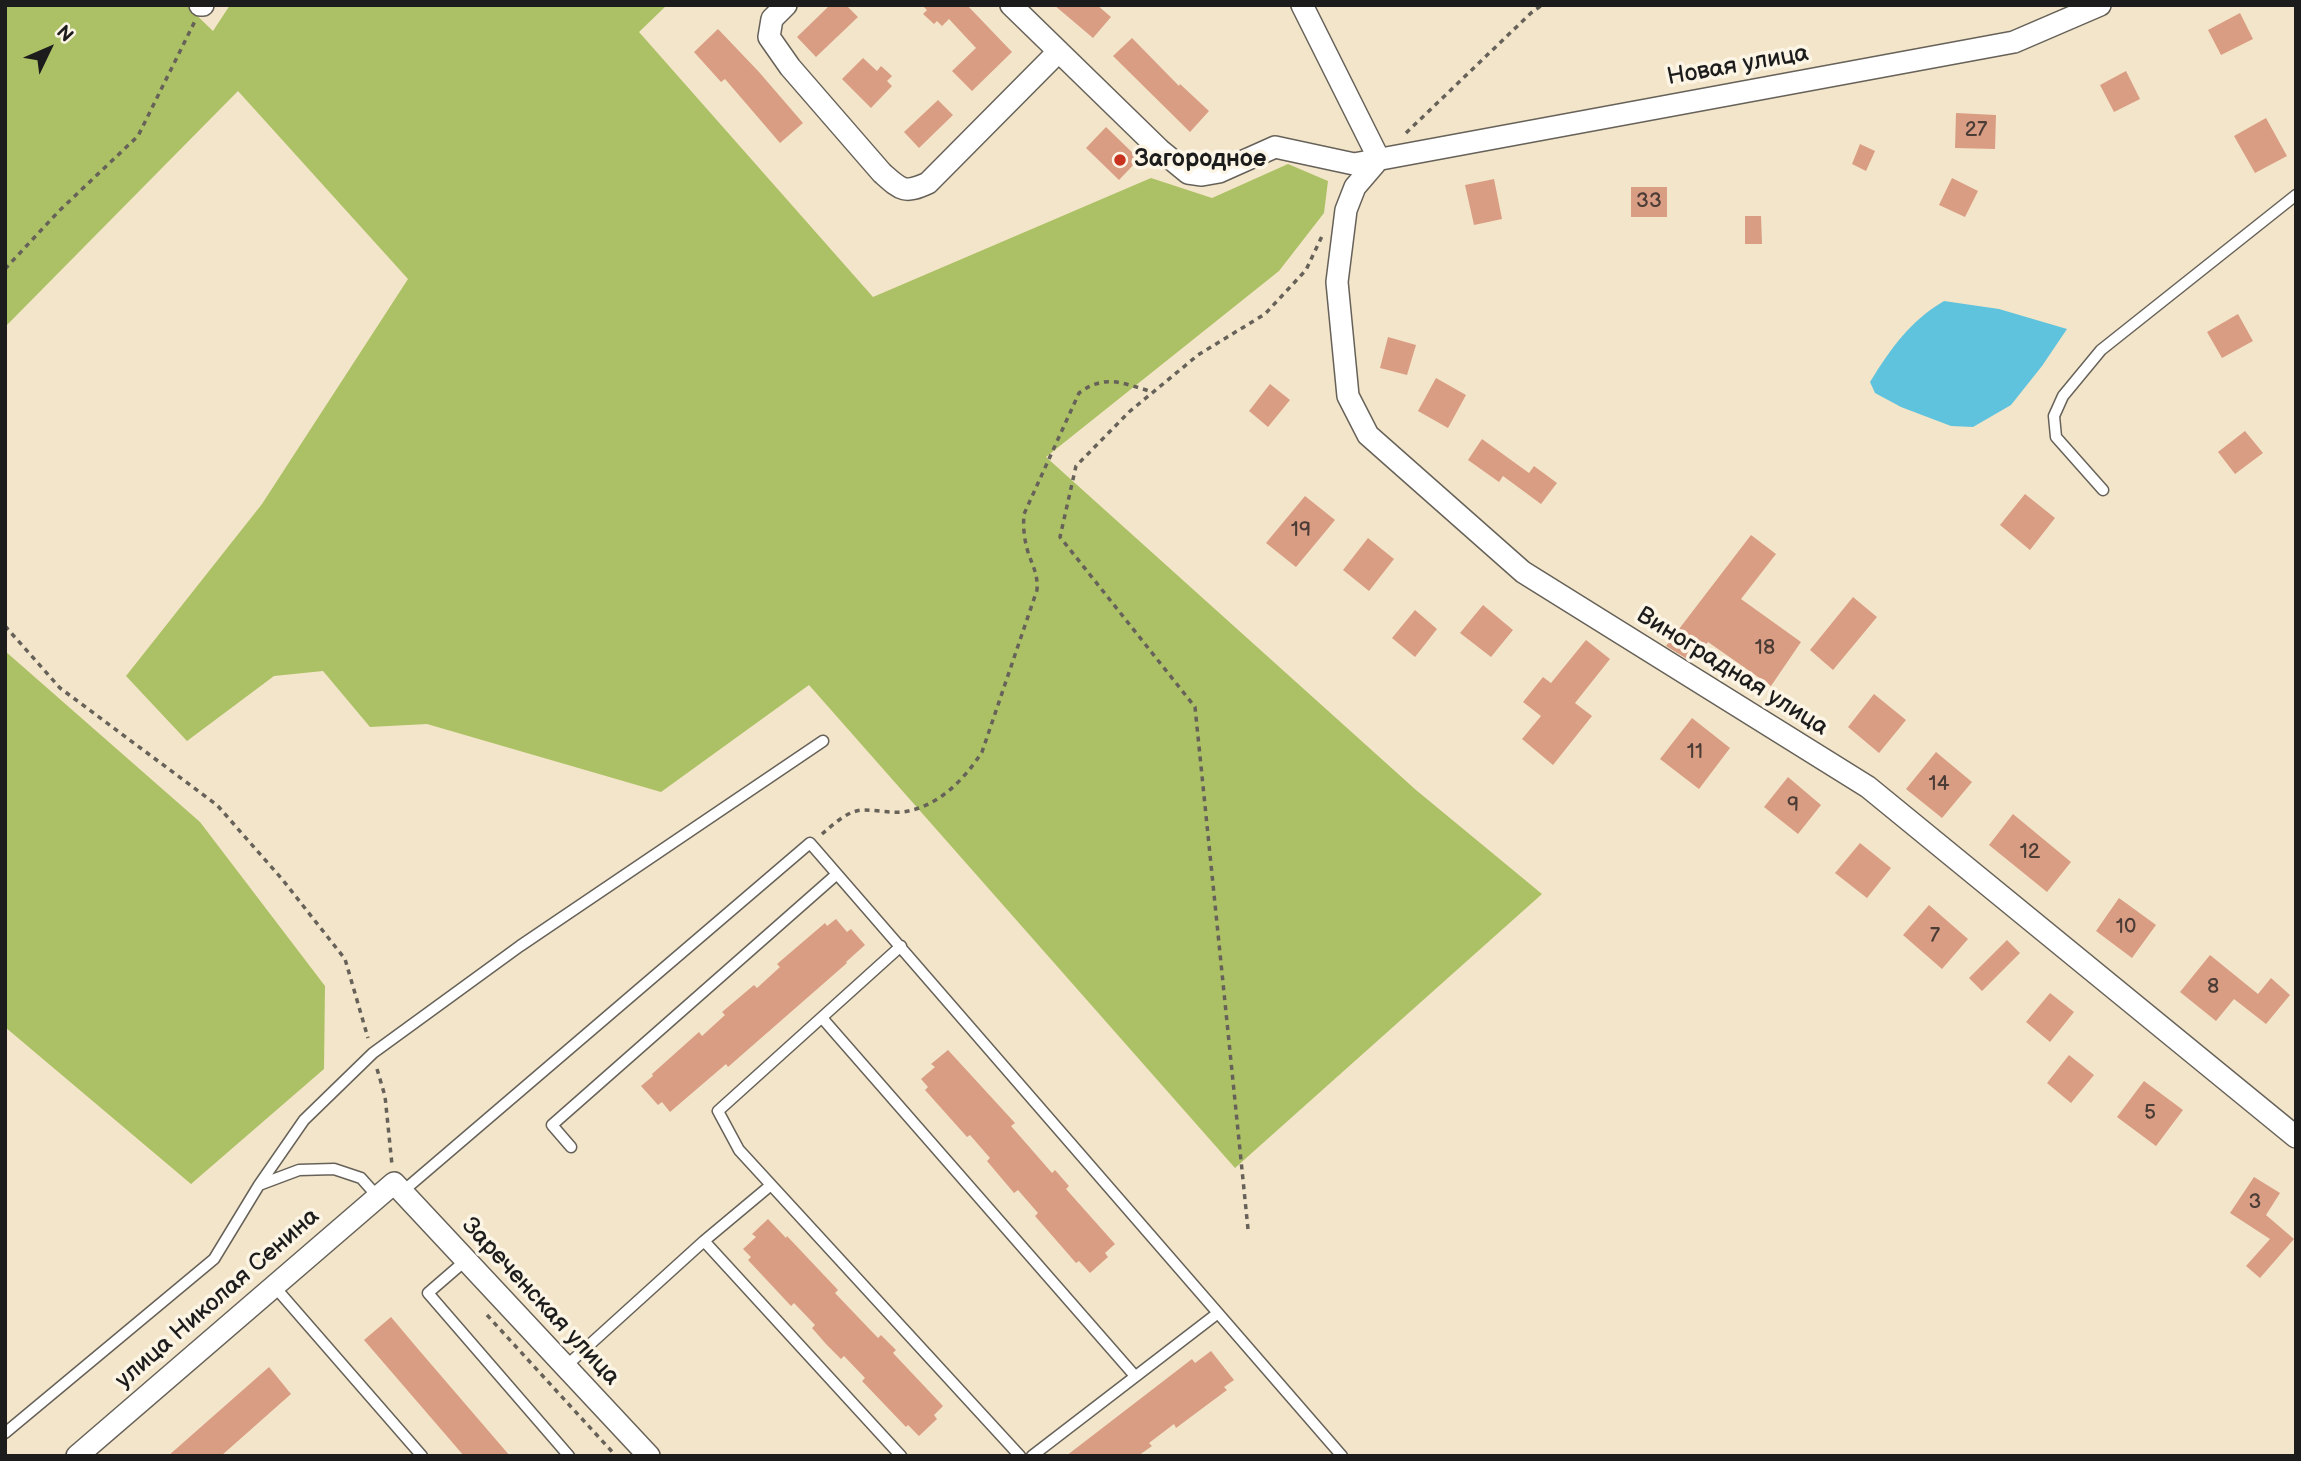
<!DOCTYPE html>
<html>
<head>
<meta charset="utf-8">
<style>
  body { margin:0 }
  #map { position:relative; width:2301px; height:1461px; overflow:hidden; background:#f3e5c9; font-family:"Balsamiq Sans",sans-serif }
  canvas { display:block }
  .frame { position:absolute; inset:0; border:7px solid #1c1c1c; pointer-events:none }
  .north { position:absolute; left:14px; top:14px; width:70px; height:70px; -webkit-text-stroke:5px #fcf5e5; paint-order:stroke; rotate:46deg; font-size:19px; font-weight:700; line-height:28px; text-align:center; color:#1c1c1c }
  .north::after { content:''; display:block; margin:auto; width:24px; height:32px; background:#1c1c1c; clip-path:polygon(50% 0,100% 100%,50% 72%,0 100%) }
</style>
</head>
<body>
<div id="map">
<canvas width="2301" height="1461"></canvas>
<div class="frame"></div>
<div class="north">N</div>
</div>
<script>
const c = document.querySelector('canvas').getContext('2d');
c.lineJoin = 'round';
function fill(path, color) { c.fillStyle = color; c.fill(path, 'evenodd'); }
function trace(path, color, width, dash) { c.strokeStyle = color; c.lineWidth = width; c.lineCap = dash ? 'butt' : 'round'; c.setLineDash(dash || []); c.stroke(path); }
function drawText(font, color, halo, rows, align = 'center') {
  c.font = font + ' "Balsamiq Sans",sans-serif'; c.lineWidth = 7; c.setLineDash([]); c.textBaseline = 'middle'; c.strokeStyle = halo; c.fillStyle = color; for (const [text, x, y, turn = 0] of rows) {
    c.save(); c.translate(x, y); c.rotate((+turn || 0) * Math.PI / 180); c.textAlign = isNaN(turn) ? turn : align; if (halo) c.strokeText(text, 0, 0); c.fillText(text, 0, 0); c.restore();
  }
}
const green = new Path2D(`
  M5,5h181l27,26 17,-26h437l-28,27 234,265 278,-119 61,20 76,-34 40,17 -4,32 -45,58 -233,186 370,333 126,104 -307,274 -426,-483 -148,107 -234,-68 -57,3 -47,-56 -49,5 -87,65 -61,-65 136,-172 146,-225 -170,-188 -233,236z
  M5,651l195,171 125,164 -1,83 -133,115 -186,-157z`);
const water = new Path2D(`
  M1944,301l55,8 68,20 -25,37 -31,39 -38,22 -22,-1 -50,-19 -26,-14 -5,-11c21,-34 39,-60 74,-81z`);
const building = new Path2D(`
  M830,5h16l12,12 -42,40 -19,-20z
  M922,5h45l45,47 -40,39 -20,-20 24,-23 -27,-29 -7,7 -5,-5 -3,3 -11,-10 4,-4z
  M1054,5h43l14,12 -18,21z
  M2240,13l13,26 -32,16 -13,-25z
  M718,29l41,43 44,51 -23,20 -55,-64 -4,3 -27,-30z
  M1132,38l47,48 1,-2 29,27 -19,21 -77,-76z
  M863,58l14,13 4,-5 11,10 -5,5 5,5 -21,22 -29,-29z
  M2126,71l14,28 -26,13 -14,-27z
  M938,100l15,15 -34,33 -15,-16z
  M1956,113l40,2 -1,34 -40,-1z
  M2266,118l21,38 -32,17 -21,-37z
  M1106,127l33,32 -20,21 -33,-32z
  M1860,144l15,7 -9,20 -14,-7z
  M1952,178l26,13 -13,26 -26,-12z
  M1494,179l8,40 -28,6 -9,-40z
  M1631,187h36v30h-36z
  M1745,216h16l1,28h-17z
  M2238,314l15,27 -31,17 -15,-26z
  M1388,337l28,8 -9,30 -27,-7z
  M1436,378l30,17 -18,33 -30,-17z
  M1270,384l20,16 -22,27 -19,-16z
  M2245,431l18,22 -28,21 -17,-22z
  M1482,439l47,34 5,-7 23,17 -16,21 -38,-28 -4,6 -31,-22z
  M2025,494l30,24 -25,32 -30,-25z
  M1305,496l30,24 -39,47 -30,-24z
  M1751,535l25,19 -35,45 60,43 -30,44 -63,-44 -16,20 -26,-16z
  M1368,538l26,21 -25,32 -26,-21z
  M1853,597l24,20 -44,53 -23,-20z
  M1483,605l30,25 -22,27 -31,-24z
  M1415,610l22,19 -22,28 -23,-19z
  M1586,640l24,19 -35,44 17,13 -39,49 -31,-26 19,-23 -18,-14 20,-25 8,6z
  M1874,694l32,26 -27,33 -31,-26z
  M1692,718l38,30 -31,41 -39,-30z
  M1936,752l36,30 -30,36 -36,-29z
  M1788,777l33,28 -23,29 -34,-27z
  M2013,814l58,48 -24,30 -58,-47z
  M1860,843l31,25 -24,30 -32,-25z
  M2119,898l37,27 -24,33 -36,-27z
  M1929,905l39,34 -26,30 -39,-34z
  M836,919l11,13 4,-3 14,16 -19,17 1,1 -119,104 -2,-3 -56,48 -8,-10 -4,3 -17,-19 12,-10 -1,-2 47,-42 3,4 23,-21 -3,-3 32,-27 3,3 23,-21 -3,-3 48,-41 2,3z
  M2007,940l13,13 -38,38 -13,-13z
  M2210,955l48,39 13,-16 19,17 -24,29 -32,-25 -18,22 -36,-29z
  M2050,993l24,19 -24,30 -24,-20z
  M948,1050l67,73 -4,3 41,47 3,-3 14,16 -3,3 49,55 -10,9 3,4 -18,16 -11,-12 -3,2 -41,-47 3,-3 -20,-23 -4,3 -27,-32 3,-3 -20,-23 -3,2 -42,-47 3,-3 -7,-8 14,-12 -4,-3z
  M2069,1055l25,20 -23,28 -24,-20z
  M2144,1081l39,29 -27,36 -39,-29z
  M2254,1177l26,16 -14,22 28,24 -34,39 -14,-12 24,-27 -40,-26z
  M768,1219l18,19 1,-2 51,54 -3,3 43,45 3,-3 15,15 -3,3 50,53 -9,9 3,4 -18,17 -11,-11 -2,2 -44,-46 3,-3 -21,-22 -3,3 -15,-15 -14,-16 3,-3 -21,-22 -3,3 -43,-46 3,-3 -8,-8 13,-12 -4,-3z
  M391,1317l27,32 92,107h-46l-100,-116z
  M1211,1351l23,29 -10,7 3,3 -51,38 -2,-4 -25,19 3,3 -14,10h-72l126,-97 3,4z
  M269,1367l22,27 -70,62h-53z`);
const path = new Path2D(`
  M1406,133l125,-120 11,-8
  M5,269l54,-58 79,-75 57,-115
  M5,626l55,62 157,117 65,74 63,80 23,79
  M822,834c12,-10 26,-24 42,-24 12,0 25,3 38,2 35,-4 62,-32 80,-60l55,-162c1,-16 -4,-23 -9,-38 -4,-13 -5,-25 -4,-38l55,-121c27,-20 45,-9 74,-1
  M377,1069l8,27 7,69
  M1248,1229l-53,-522 -135,-170 16,-71 53,-54 69,-57 67,-41 41,-44 16,-34
  M487,1315l129,141`);
const service = new Path2D(`
  M2103,490l-47,-53 -2,-21 9,-20 38,-46 195,-155
  M901,946l-183,165 21,39 281,306
  M823,1019l312,357
  M571,1147l-19,-22 285,-251
  M259,1185l45,-65 69,-67 147,-107 303,-205
  M402,1192l408,-349 532,613
  M704,1241l67,-56
  M465,1261l-37,32 141,163
  M274,1286l148,170
  M565,1367l139,-126 197,215
  M5,1433l209,-174 45,-74 40,-15 35,-1 27,9 17,19
  M1032,1456l186,-143`);
const minor = new Path2D(`
  M200,5h3
  M786,5l-14,14 -3,18 21,30 92,106c19,17 22,21 46,10l130,-131
  M1011,5l149,145 28,23 14,2 17,-3 56,-25 79,17 660,-122 86,-37
  M1302,5l77,154
  M1379,159l-24,28 -9,23 -9,72 11,114 20,39 155,137 345,215 428,350
  M77,1456l317,-273 255,273`);
const markers = [
  [1120,160,7,"#c8321e"]
];
const numberNames = [
  ["27",1976,131],
  ["33",1649,202],
  ["19",1301,531],
  ["18",1765,649],
  ["11",1695,753],
  ["14",1939,785],
  ["9",1793,806],
  ["12",2030,853],
  ["10",2126,928],
  ["7",1935,937],
  ["8",2213,988],
  ["5",2150,1114],
  ["3",2255,1203]
];
const streetNames = [
  ["Новая улица",1738,66,-10],
  ["Виноградная улица",1732,672,32],
  ["улица Николая Сенина",218,1299,-41],
  ["Зареченская улица",540,1302,47]
];
const poiNames = [
  ["Загородное",1134,160]
];
fill(green, '#acc165');
fill(water, '#5fc3dd');
fill(building, '#d99d84');
trace(service, '#676259', 13);
trace(minor, '#676259', 24);
trace(path, '#676259', 3.5, [5, 5]);
trace(service, '#fff', 10);
trace(minor, '#fff', 21);
for (const [x, y, r, color] of markers) { const dot = new Path2D(); dot.arc(x, y, r, 0, 2 * Math.PI); c.fillStyle = color; c.fill(dot); trace(dot, '#fcf5e5', 2.5); }
drawText('21px', '#4b3c36', null, numberNames);
drawText('24px', '#1c1c1c', '#fcf5e5', streetNames);
drawText('bold 24px', '#1c1c1c', '#fcf5e5', poiNames, 'left');
</script>
</body>
</html>
